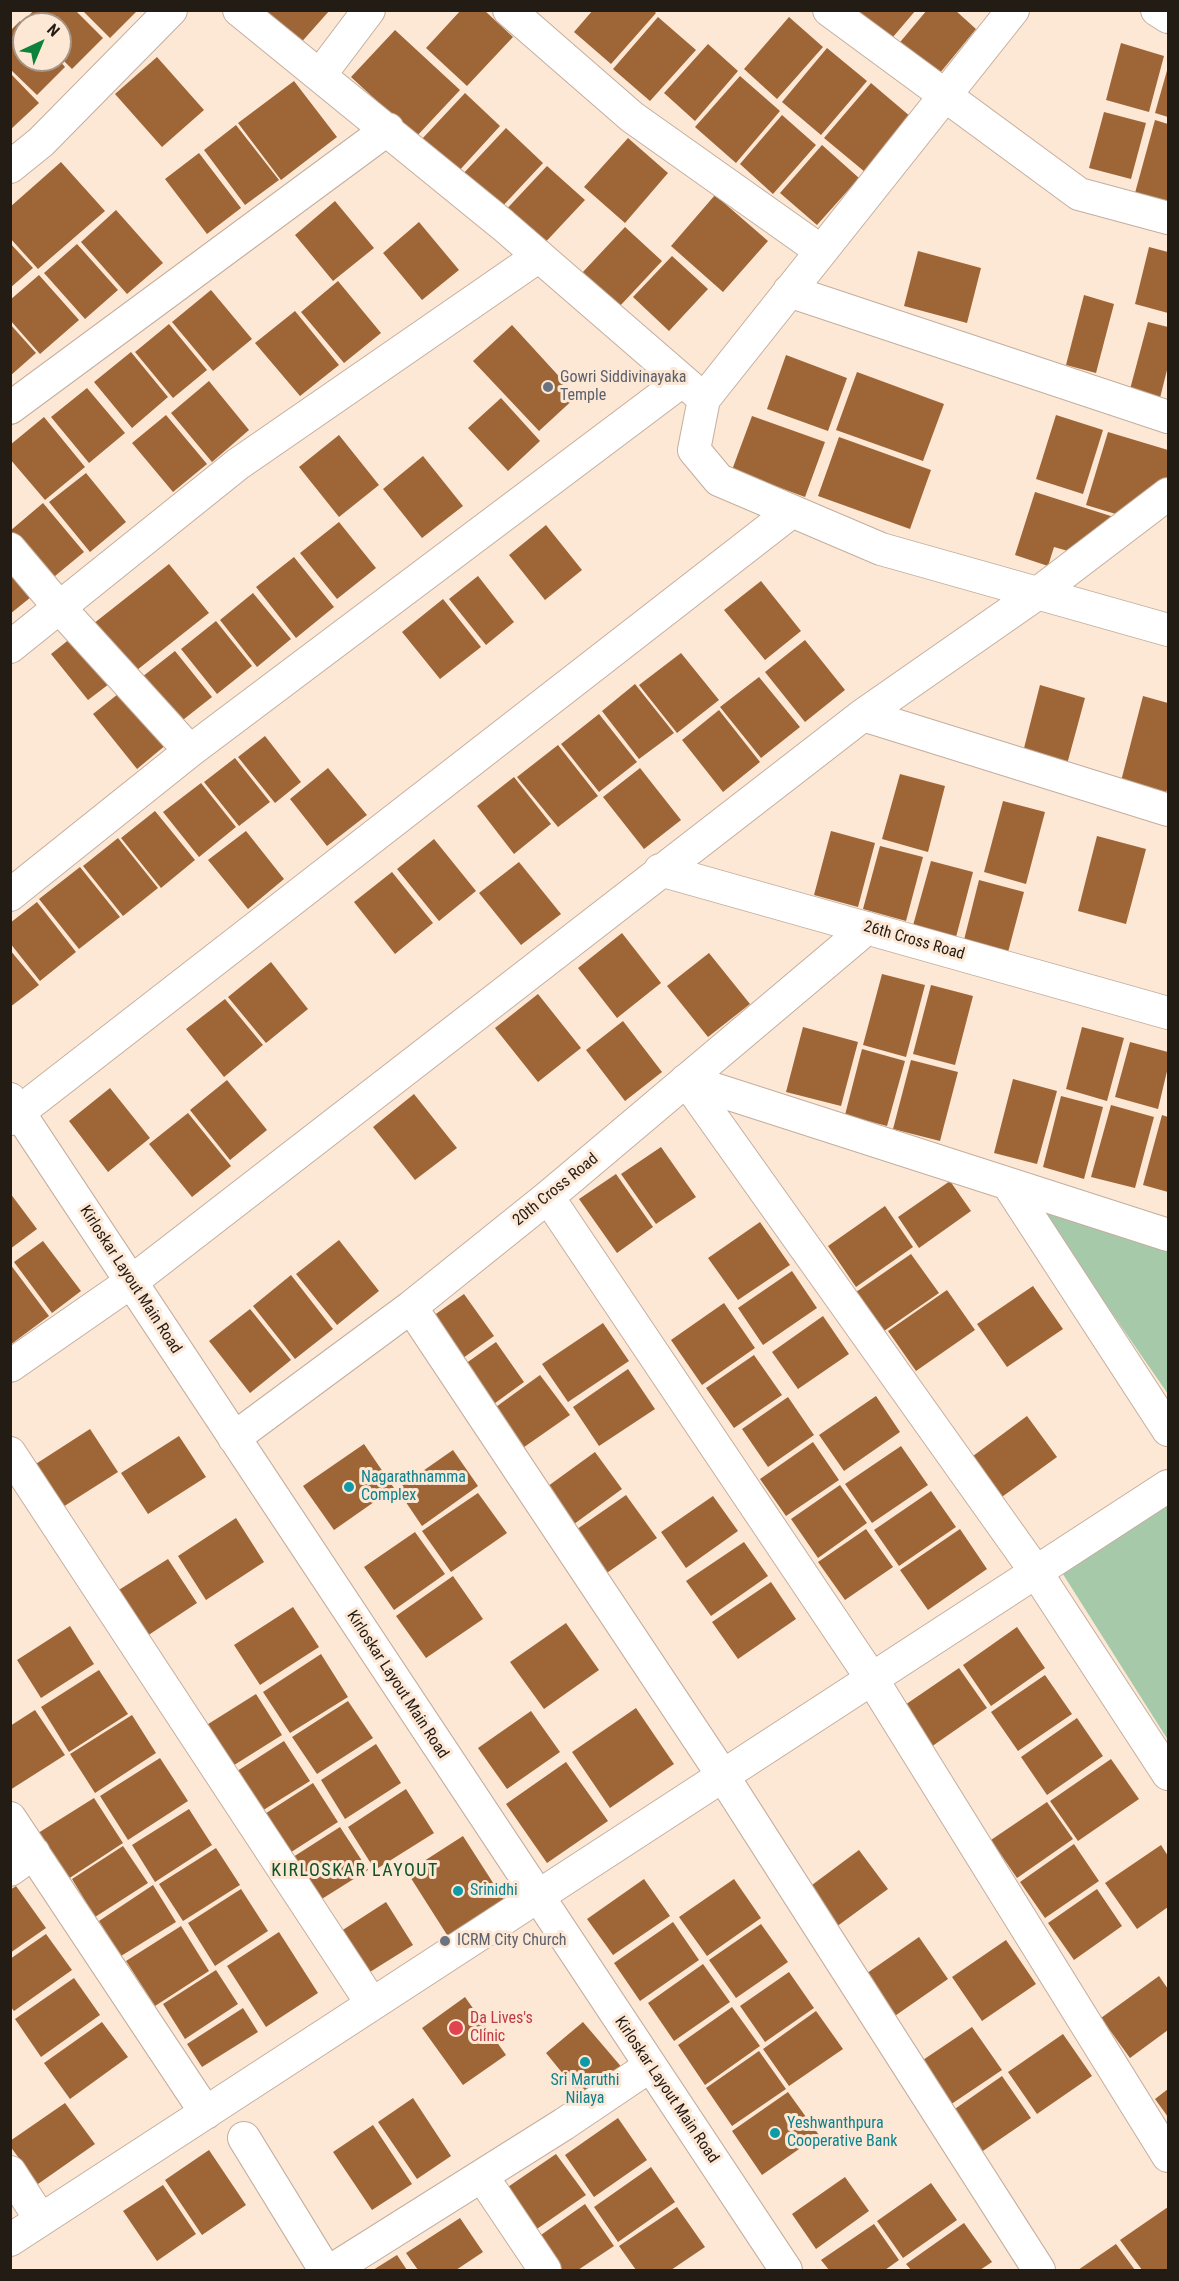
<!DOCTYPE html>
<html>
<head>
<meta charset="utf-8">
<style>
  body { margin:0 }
  #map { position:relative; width:1179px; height:2281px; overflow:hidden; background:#fde7d5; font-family:"Roboto Condensed",sans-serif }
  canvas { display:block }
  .frame { position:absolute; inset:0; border:12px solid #231c15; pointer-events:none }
  .north { position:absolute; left:12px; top:12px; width:60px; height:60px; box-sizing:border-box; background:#fde7d5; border:2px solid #a69688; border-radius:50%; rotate:44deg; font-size:16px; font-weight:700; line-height:24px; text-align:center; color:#231c15 }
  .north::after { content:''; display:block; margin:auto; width:21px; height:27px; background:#0d823a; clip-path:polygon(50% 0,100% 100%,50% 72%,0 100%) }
</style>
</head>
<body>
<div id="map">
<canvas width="1179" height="2281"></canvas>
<div class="frame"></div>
<div class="north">N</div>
</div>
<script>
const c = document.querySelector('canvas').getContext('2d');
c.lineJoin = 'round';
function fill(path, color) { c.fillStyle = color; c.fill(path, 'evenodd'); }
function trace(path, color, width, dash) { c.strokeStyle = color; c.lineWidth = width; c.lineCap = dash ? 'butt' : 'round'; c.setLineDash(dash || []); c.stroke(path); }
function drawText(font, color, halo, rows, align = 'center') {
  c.font = font + ' "Roboto Condensed",sans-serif'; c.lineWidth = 6; c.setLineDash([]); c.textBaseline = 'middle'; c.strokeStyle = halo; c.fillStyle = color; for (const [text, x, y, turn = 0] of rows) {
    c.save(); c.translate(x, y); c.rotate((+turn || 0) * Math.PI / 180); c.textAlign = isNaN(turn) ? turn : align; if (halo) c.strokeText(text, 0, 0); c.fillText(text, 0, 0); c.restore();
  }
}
const green = new Path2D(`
  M1040,1209l128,41v144z
  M1168,1504v236l-107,-169z`);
const building = new Path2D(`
  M34,10h41l28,28 -31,31 -12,-12v-33h-33l-3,-3z
  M82,10h56l-28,28z
  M260,10h70l-32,36z
  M461,10h23l29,27 -46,49 -41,-38z
  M593,10h60l3,3 -45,51 -37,-32z
  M847,10h69l-29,34z
  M927,10h28l21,19 -41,50 -39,-32z
  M658,17l38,33 -46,51 -37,-32z
  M789,17l34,30 -46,52 -33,-30z
  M20,21l4,4v35h35l6,7 -28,28 -27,-26v-38z
  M395,30l65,60 -44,47 -65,-60z
  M1121,43l43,13 -15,56 -43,-12z
  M708,44l30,27 -43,50 -31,-28z
  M827,48l40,33 -46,54 -39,-33z
  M157,57l47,53 -42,37 -47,-53z
  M1168,67v50l-13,-4z
  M10,73l29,30 -29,27z
  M740,76l40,35 -44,52 -41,-36z
  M294,81l43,56 -56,43 -43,-57z
  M871,83l40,34 -46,55 -41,-34z
  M465,93l35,33 -43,47 -35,-34z
  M1104,112l42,11 -15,56 -42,-11z
  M782,115l34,30 -43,49 -33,-30z
  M1155,120l13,4v78l-33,-9z
  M236,125l43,55 -34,25 -41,-55z
  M506,128l37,35 -44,47 -37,-35z
  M628,138l40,35 -43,50 -41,-36z
  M822,145l37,33 -42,47 -37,-32z
  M199,153l42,55 -34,26 -42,-55z
  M61,162l44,49 -67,58 -28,-31v-31z
  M547,166l38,34 -45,48 -38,-34z
  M715,195l53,46 -45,51 -52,-46z
  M335,201l39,47 -41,33 -38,-46z
  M116,210l47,53 -36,31 -46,-52z
  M419,222l40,48 -37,30 -39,-47z
  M625,227l37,34 -43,46 -37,-34z
  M10,243l23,25 -23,20z
  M77,244l41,46 -33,29 -41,-46z
  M1149,247l19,5v61l-33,-9z
  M918,251l63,17 -14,55 -63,-17z
  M672,256l36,33 -39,42 -36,-34z
  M39,275l40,45 -39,34 -30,-34v-20z
  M338,281l43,52 -37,30 -43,-51z
  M211,290l41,49 -39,32 -41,-49z
  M1084,295l30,9 -18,69 -30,-8z
  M295,311l44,54 -39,31 -45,-53z
  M1148,322l20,5v39l-9,36 -30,-9z
  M10,324l26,29 -26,23z
  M169,324l38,46 -34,28 -38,-46z
  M512,325l65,71 -38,35 -66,-70z
  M131,352l37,45 -36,31 -38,-46z
  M786,355l61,23 -19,53 -61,-22z
  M857,372l87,32 -21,57 -87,-31z
  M209,381l40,49 -37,32 -41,-49z
  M87,388l38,45 -36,30 -38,-46z
  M501,398l39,43 -32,30 -40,-43z
  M166,415l41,49 -34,28 -41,-49z
  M1056,415l47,15 -20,64 -47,-15z
  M752,416l73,26 -20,55 -73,-27z
  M44,417l41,50 -40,33 -35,-41v-14z
  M1108,432l60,18v29l-39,39 -43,-13z
  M339,435l40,50 -40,32 -40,-50z
  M839,437l92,33 -21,59 -92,-33z
  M423,456l40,50 -41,32 -39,-49z
  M86,473l40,49 -36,30 -41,-50z
  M1035,492l82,26 -35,37 -28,-8 -6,19 -33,-11z
  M43,503l41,49 -35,29 -39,-46v-4z
  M339,522l37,46 -39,31 -37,-46z
  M546,525l36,45 -37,30 -36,-45z
  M294,557l40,50 -38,31 -40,-51z
  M169,564l40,49 -77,61 -39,-50z
  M10,572l21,25 -21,17z
  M478,576l36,46 -28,23 -37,-46z
  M761,581l40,50 -36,29 -41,-50z
  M253,593l38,46 -34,28 -37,-47z
  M443,599l38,48 -41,32 -38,-47z
  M216,621l36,45 -35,28 -36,-45z
  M76,634l37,47 -25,19 -37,-46z
  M805,640l40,50 -40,32 -40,-50z
  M175,651l37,46 -33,26 -37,-46z
  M681,653l38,47 -42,33 -38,-48z
  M759,677l41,50 -39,31 -41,-51z
  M635,684l39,49 -35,26 -37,-48z
  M1040,685l45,13 -19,70 -44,-12z
  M123,690l44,54 -30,25 -44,-55z
  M1143,696l25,7v83l-3,11 -45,-12z
  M719,710l41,52 -37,30 -41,-52z
  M599,714l38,48 -38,30 -38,-48z
  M265,736l36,46 -26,21 -37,-46z
  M558,745l40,51 -40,31 -41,-50z
  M235,758l35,44 -31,24 -35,-44z
  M328,768l39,47 -40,31 -37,-47z
  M640,768l41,52 -37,29 -41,-52z
  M900,774l45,12 -17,66 -46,-13z
  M514,777l37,47 -37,30 -37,-48z
  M201,783l35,44 -37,30 -36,-45z
  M1003,801l42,11 -19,72 -42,-12z
  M155,811l40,49 -34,28 -40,-50z
  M246,831l38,48 -36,30 -40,-49z
  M831,831l44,12 -17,64 -44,-12z
  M1097,836l49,13 -20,75 -48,-13z
  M118,838l40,50 -35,28 -40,-50z
  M434,839l42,52 -37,30 -42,-52z
  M880,846l43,11 -17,64 -43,-12z
  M931,861l42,11 -18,69 -43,-12z
  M519,862l42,52 -40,31 -42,-52z
  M80,867l40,50 -41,32 -40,-50z
  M392,872l41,51 -38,31 -41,-52z
  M979,880l45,12 -17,64 -44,-12z
  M37,902l39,50 -36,29 -30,-38v-20z
  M622,933l39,50 -44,35 -39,-50z
  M10,950l29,35 -29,22z
  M709,953l41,51 -42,33 -41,-51z
  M271,962l37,47 -42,34 -38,-46z
  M882,974l43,11 -19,72 -43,-12z
  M931,985l42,11 -18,69 -42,-11z
  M538,994l43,54 -43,34 -43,-54z
  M225,999l38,46 -39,32 -38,-48z
  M623,1021l39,51 -37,29 -39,-51z
  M803,1027l55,15 -17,64 -55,-14z
  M1082,1027l42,11 -17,63 -41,-12z
  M1130,1042l38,10v15l-10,42 -43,-12z
  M862,1049l43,12 -18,65 -42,-11z
  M911,1060l47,12 -18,69 -47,-12z
  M1013,1079l44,12 -20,73 -43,-11z
  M227,1080l40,50 -37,30 -40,-50z
  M110,1088l40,50 -42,34 -39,-51z
  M414,1094l43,54 -42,32 -42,-53z
  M1061,1096l42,11 -19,72 -41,-12z
  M1111,1105l43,12 -19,71 -44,-11z
  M188,1113l43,53 -39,31 -43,-53z
  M1162,1115l6,2v75l-25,-7z
  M661,1147l35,50 -40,27 -35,-50z
  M616,1174l37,53 -36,26 -38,-54z
  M950,1181l21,30 -52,37 -21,-31z
  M10,1193l27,36 -27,20z
  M885,1206l28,41 -57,40 -28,-41z
  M760,1222l30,43 -52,35 -30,-42z
  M339,1240l40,51 -42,34 -41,-51z
  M43,1241l38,50 -29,22 -38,-51z
  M911,1254l28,39 -55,38 -28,-39z
  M10,1264l39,52 -39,29z
  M792,1271l25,37 -54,37 -25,-37z
  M291,1275l42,54 -38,30 -42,-53z
  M1033,1286l30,43 -56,38 -30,-43z
  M947,1290l28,40 -59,41 -28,-40z
  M464,1294l30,42 -38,27 -30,-42z
  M724,1303l31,45 -53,37 -31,-45z
  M250,1309l41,51 -41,33 -41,-52z
  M823,1316l26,38 -51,35 -26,-37z
  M603,1323l26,38 -61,41 -26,-38z
  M496,1342l28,40 -37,27 -29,-40z
  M754,1355l28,40 -48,33 -28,-40z
  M628,1369l27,40 -56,37 -26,-39z
  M540,1375l30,40 -53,37 -28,-40z
  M876,1396l24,36 -56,39 -25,-36z
  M788,1397l26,38 -46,32 -26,-38z
  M1027,1416l30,41 -58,42 -30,-40z
  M90,1429l28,43 -63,40 -27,-43z
  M179,1436l27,41 -58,37 -27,-41z
  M813,1442l26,38 -53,36 -26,-37z
  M364,1444l30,44 -60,42 -31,-44z
  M901,1446l27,39 -56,38 -27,-39z
  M453,1450l25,36 -56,40 -25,-37z
  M595,1452l27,37 -52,38 -26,-38z
  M840,1485l27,38 -49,35 -27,-39z
  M931,1491l25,36 -57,39 -25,-36z
  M478,1493l29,40 -56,39 -29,-41z
  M626,1495l31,43 -56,39 -31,-43z
  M713,1496l25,35 -52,37 -25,-36z
  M236,1518l28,44 -58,38 -28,-44z
  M866,1529l27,38 -48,33 -27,-38z
  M960,1529l27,40 -59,41 -28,-40z
  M415,1532l30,42 -51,36 -30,-43z
  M744,1542l24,34 -57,40 -25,-35z
  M168,1559l29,44 -53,35 -30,-45z
  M453,1576l30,43 -57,39 -30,-42z
  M771,1582l25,37 -58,40 -26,-37z
  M293,1607l26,40 -59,38 -26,-40z
  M566,1623l33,47 -55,39 -34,-47z
  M70,1626l24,38 -53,34 -24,-38z
  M1017,1627l28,41 -54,38 -28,-41z
  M321,1654l27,43 -58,36 -27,-41z
  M959,1668l28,40 -56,39 -29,-40z
  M99,1670l29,44 -59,38 -28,-45z
  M1045,1675l27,39 -54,37 -27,-39z
  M256,1694l26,41 -51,32 -26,-41z
  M348,1701l25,37 -56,36 -25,-37z
  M636,1708l38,56 -64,44 -38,-56z
  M35,1710l30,45 -55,35v-64z
  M531,1711l29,41 -53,37 -29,-41z
  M132,1715l24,38 -61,40 -25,-39z
  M1077,1718l26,38 -56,39 -26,-38z
  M284,1741l26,40 -53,33 -26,-39z
  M376,1744l25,39 -56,36 -24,-39z
  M160,1758l28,43 -60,39 -28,-44z
  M1111,1759l28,40 -61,42 -28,-40z
  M566,1762l42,59 -61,42 -41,-59z
  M313,1783l25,39 -53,34 -25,-39z
  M406,1789l28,44 -59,37 -27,-43z
  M94,1798l29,45 -58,38 -30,-46z
  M1047,1802l26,37 -56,39 -26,-38z
  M189,1809l23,36 -57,37 -23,-37z
  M340,1827l28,43 -51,32 -27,-43z
  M463,1836l43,67 -57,35 -42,-66z
  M1074,1844l25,37 -54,37 -25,-36z
  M1161,1845l7,11v51l-31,22 -32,-46z
  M123,1846l25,37 -53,34 -23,-38z
  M216,1848l24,37 -57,36 -24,-37z
  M859,1850l29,39 -52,38 -28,-39z
  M644,1879l26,37 -57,39 -26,-36z
  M734,1879l27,39 -54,38 -28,-39z
  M153,1885l23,37 -55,34 -22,-35z
  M16,1886l30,42 -36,25v-63z
  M241,1889l27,42 -53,35 -27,-43z
  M1097,1889l25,37 -48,34 -26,-37z
  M386,1902l27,43 -51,32 -27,-42z
  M673,1922l26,38 -59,41 -26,-38z
  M761,1924l27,38 -52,36 -27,-38z
  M181,1926l28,45 -54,35 -29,-45z
  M279,1932l39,61 -52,34 -39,-61z
  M46,1934l26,36 -58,41 -4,-5v-47z
  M919,1937l29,42 -59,41 -29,-42z
  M1006,1940l30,44 -54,37 -30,-44z
  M703,1964l27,38 -56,39 -26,-38z
  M216,1970l22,34 -53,35 -22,-35z
  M789,1972l25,36 -49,34 -25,-36z
  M1159,1976l9,13v41l-38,28 -29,-40z
  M74,1978l26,37 -59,42 -26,-38z
  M465,1997l41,58 -43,30 -41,-57z
  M732,2007l28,39 -55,39 -27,-40z
  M243,2008l15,24 -56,35 -15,-23z
  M816,2011l27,38 -54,37 -26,-37z
  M102,2022l26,35 -58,42 -26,-36z
  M583,2022l41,48 -38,32 -40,-49z
  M972,2027l30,43 -55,37 -30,-43z
  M1063,2034l29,42 -55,38 -29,-42z
  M759,2051l27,38 -54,37 -26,-38z
  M1002,2076l29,42 -54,37 -28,-42z
  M1168,2089v28l-13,-18z
  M788,2092l31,43 -57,40 -30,-44z
  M413,2098l38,58 -34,23 -39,-57z
  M65,2103l30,41 -57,40 -28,-38v-5z
  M618,2118l29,42 -53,37 -29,-42z
  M373,2125l39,59 -40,26 -39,-58z
  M209,2150l37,55 -44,30 -37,-55z
  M556,2154l30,41 -55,38 -29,-42z
  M651,2167l24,35 -57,40 -24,-35z
  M845,2177l24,34 -53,38 -24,-35z
  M931,2183l26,37 -54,38 -26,-37z
  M163,2185l33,49 -39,27 -34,-50z
  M585,2204l29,42 -36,24h-27l-20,-28z
  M677,2207l28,40 -34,23h-35l-17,-24z
  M1168,2207v62l-26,1 -22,-30z
  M460,2218l23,34 -27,18h-38l-12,-17z
  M964,2223l28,39 -12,8h-69l-5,-6z
  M874,2224l25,36 -14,10h-56l-8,-10z
  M1116,2244l19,26h-57z
  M397,2255l10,15h-34z`);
const minor = new Path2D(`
  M239,10l264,215 201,174 -10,51 25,30 162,69 287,81
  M509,10l123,107 189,134
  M829,10l250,184 89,24
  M1157,10l11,7
  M320,75l49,-65
  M10,167l31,-25 130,-132
  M789,291l379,126
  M704,399l309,-389
  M10,408l378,-279
  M10,549l49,58 131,144
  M10,647l228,-183 301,-208
  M863,715l175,-122 130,-99
  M660,870l508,143
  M10,895l180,-144 492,-370
  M686,1080l350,492 132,202
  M686,1080l482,155
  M10,1099l776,1171
  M10,1119l781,-607
  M1008,1184l160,246
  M548,1197l324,482 296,477
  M411,1307l312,469 316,494
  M10,1366l121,-84 732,-567 305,95
  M234,1438l177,-131 137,-110 319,-269
  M10,1453l362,551
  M10,1818l196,295
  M10,1870l24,-17
  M244,2138l81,132
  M10,2172l31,48
  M482,2176l63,94
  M10,2240l1158,-754
  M332,2270l232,-146 86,-58`);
const markers = [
  [548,387,6,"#6b7280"],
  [349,1487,6,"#0f9aa8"],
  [458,1891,6,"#0f9aa8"],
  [445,1941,6,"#6b7280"],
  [456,2028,8,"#e0444e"],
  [585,2062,6,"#0f9aa8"],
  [775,2133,6,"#0f9aa8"]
];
const worshipNames = [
  ["Gowri Siddivinayaka",560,378],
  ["Temple",560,396],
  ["ICRM City Church",457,1941]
];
const streetNames = [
  ["26th Cross Road",914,941,16],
  ["20th Cross Road",556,1190,-39],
  ["Kirloskar Layout Main Road",130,1280,57],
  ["Kirloskar Layout Main Road",397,1685,57],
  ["Kirloskar Layout Main Road",666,2090,56]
];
const cultureNames = [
  ["Nagarathnamma",361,1478],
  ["Complex",361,1496],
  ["Srinidhi",470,1891],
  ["Sri Maruthi",585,2081,"center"],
  ["Nilaya",585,2099,"center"],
  ["Yeshwanthpura",787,2124],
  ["Cooperative Bank",787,2142]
];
const healthNames = [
  ["Da Lives's",470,2019],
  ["Clinic",470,2037]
];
const neighbourhoodNames = [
  ["KIRLOSKAR LAYOUT",355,1871]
];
fill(green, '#a6c9aa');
fill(building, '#9e6637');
trace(minor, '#c4ae9e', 34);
trace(minor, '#fff', 32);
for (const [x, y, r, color] of markers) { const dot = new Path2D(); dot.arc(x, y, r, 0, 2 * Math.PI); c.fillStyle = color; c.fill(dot); trace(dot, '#fde7d5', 2); }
drawText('16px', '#5b616d', '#fde7d5', worshipNames, 'left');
drawText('16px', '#231c15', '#fde7d5', streetNames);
drawText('16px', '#0d838f', '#fde7d5', cultureNames, 'left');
drawText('16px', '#be3a42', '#fde7d5', healthNames, 'left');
c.letterSpacing = '1.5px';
drawText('18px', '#115527', '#fde7d5', neighbourhoodNames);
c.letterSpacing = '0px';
</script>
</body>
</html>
